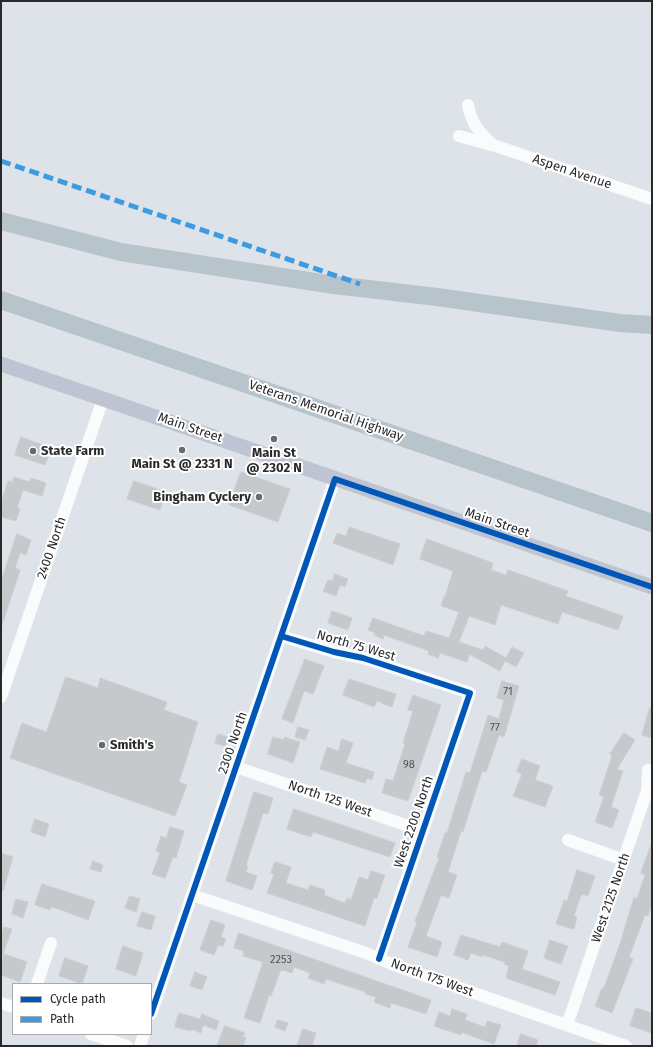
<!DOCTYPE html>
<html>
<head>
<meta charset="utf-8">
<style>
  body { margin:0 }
  #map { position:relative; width:653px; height:1047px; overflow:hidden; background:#dde3e8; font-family:"Fira Sans",sans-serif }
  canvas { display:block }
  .frame { position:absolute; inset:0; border:2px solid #292929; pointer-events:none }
  .legend { position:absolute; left:12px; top:983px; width:140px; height:52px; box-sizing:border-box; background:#fff; border:1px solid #a9a9a9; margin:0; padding:5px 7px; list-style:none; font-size:12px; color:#292929 }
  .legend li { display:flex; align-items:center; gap:8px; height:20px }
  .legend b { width:20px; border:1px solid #a9a9a9 }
</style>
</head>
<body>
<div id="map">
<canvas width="653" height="1047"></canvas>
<div class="frame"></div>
<ul class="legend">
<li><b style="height:5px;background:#0057b8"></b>Cycle path</li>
<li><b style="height:5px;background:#3d9ce1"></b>Path</li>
</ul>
</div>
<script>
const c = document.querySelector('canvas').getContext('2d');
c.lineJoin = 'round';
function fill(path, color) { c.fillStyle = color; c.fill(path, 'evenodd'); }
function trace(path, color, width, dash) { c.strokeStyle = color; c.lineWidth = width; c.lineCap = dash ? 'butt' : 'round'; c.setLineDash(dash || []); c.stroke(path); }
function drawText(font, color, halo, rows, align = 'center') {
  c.font = font + ' "Fira Sans",sans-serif'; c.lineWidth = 4; c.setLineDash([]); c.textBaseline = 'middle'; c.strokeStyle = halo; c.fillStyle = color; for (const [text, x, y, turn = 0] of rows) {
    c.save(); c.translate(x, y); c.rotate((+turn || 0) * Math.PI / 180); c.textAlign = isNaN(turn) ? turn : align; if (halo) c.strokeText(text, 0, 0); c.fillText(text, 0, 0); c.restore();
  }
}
const building = new Path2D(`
  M21,437l30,11 -6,17 -30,-10z
  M241,472l49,17 -12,33 -49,-17z
  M14,477l16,5 1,-4 15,5 -4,13 -19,-6 -6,18 3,1 -4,12 -15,-4v-14l7,-22 4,1z
  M134,481l32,11 -6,18 -33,-11z
  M349,527l51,17 -7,21 -60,-22 4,-10 9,3z
  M17,534l14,6 -5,15 -6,-2 -5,15 5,2 -18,55 -1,-43z
  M427,539l66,24 -2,7 15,5 2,-5 60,21 -2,5 57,20 -5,14 -56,-18 -4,12 -57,-19 -6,20 -26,-9 -10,26 24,8 2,-4 21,12 6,-11 12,6 -8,14 -11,-6 -5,10 -31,-17 -2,8 -27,-9 -2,5 -10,-4 1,-3 -45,-16 -1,4 -9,-4 1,-2 -7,-3 5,-12 51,18 2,-5 23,7 10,-26 -18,-6 3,-10 1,1 8,-26 -33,-12z
  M335,574l13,5 -3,8 -5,-2 -4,11 -13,-5 5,-11 4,1z
  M332,611l20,7 -4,12 -20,-7z
  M305,659l19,7 -11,28 -9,-3 -11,32 -11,-4z
  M66,677l32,11 2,-10 67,24 -3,8 34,12 -19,60 8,3 -12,31 -165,-58 12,-35 24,9z
  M349,679l47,15 -4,13 -15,-6 -3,6 -31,-12z
  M502,681l17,5 -15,51 -5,-2 -13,37 -4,-1 -19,61 -2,-1 -13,41 9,3 -8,23 -8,-3 -15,41 16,6 -5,15 -29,-10 9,-25 -2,-1 24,-63 -2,-1 8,-24h2l19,-61 4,1 18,-58 11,4 5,-19 -7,-2z
  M413,695l28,10 -33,96 -26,-8 4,-14 7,2 12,-37 -2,-1 10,-32 -5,-1z
  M650,708l2,1v29l-10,-3z
  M298,727l11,3 -4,10 -10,-3z
  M624,733l11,7 -18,29 6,2 -12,36 8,3 -7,18 -17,-6 9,-25 -5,-2 13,-39 -2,-2z
  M218,734l10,3 -3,9 -10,-3z
  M273,737l11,3v-3l16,5 -7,21 -25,-9z
  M342,739l11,4 -7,20 28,9 -2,8 -5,-2 -2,5 -45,-14 7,-22 11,4z
  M522,759l18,7 -5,14 18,6 -8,21 -32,-11 9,-22 -5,-2z
  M254,792l19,6 -5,16 -5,-1 -17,52 2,1 -2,6 11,4 -5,14 -26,-9z
  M294,809l101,34 -5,14 -77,-25 -2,5 -24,-8z
  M35,819l14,5 -4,13 -14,-5z
  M170,827l14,4 -8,27 -3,-1 -8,21 -13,-4 8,-21 -4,-2 5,-15 5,2z
  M651,845l1,59 -4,12 -3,-1 -16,42 4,2 -21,54 -17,-7 7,-18h2l16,-44 14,-47 3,2 8,-24 -4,-2z
  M1,853l12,4 -10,34 -2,-1z
  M93,861l10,4 -2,7 -11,-3z
  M275,862l16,5 -5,16 22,7 2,-5 15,5 -1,5 21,8 2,-5 4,2 8,-23 9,3 3,-9 14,4 -8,23h-3l-9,28 -98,-33 7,-19 -3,-1z
  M577,870l18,6 -7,20 -6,-2 -3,6 -5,16 3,1 -3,12 -18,-5 8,-24 3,1z
  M42,884l53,17 -7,19 -29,-11 -8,-2 -1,3 -15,-5z
  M130,896l10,3 -4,13 -11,-4z
  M16,899l12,3 -5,16 -11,-4z
  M142,912l13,4 -4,14 -14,-4z
  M211,920l14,5 -4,12 5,2 -3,7 -5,-1 -4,10 -14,-5z
  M4,927l8,2 -10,28 -1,-21z
  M239,933l192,67 -5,14 -35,-11 -1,5 -16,-6 2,-5 -11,-3 1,-2 -40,-13 -2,5 -16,-6 2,-5 -16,-6 -2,6 -10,-3 -2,2 -9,24 -2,-1 -9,28 -16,-5 19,-56 -20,-6 1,-5 -10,-3z
  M461,935l39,12 2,-5 26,9 -6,18 38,13 -5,13 -49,-17 3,-12 -5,-2 1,-2 -22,-7 -1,2 -11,-4 -3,7 -14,-5z
  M550,940l18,6 -7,18 -17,-6z
  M123,946l20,7 -7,23 -20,-7z
  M4,954l23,8 -7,20 -19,-7v-11z
  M65,958l23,8 -6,18 -23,-8z
  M195,972l12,5 -5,13 -12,-4z
  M636,1008l16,5v20l-22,-7z
  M452,1009l15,5 -2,6 20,7 2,-6 14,4 -7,19 -33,-12v3l-27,-9 5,-14 11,4z
  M179,1013l21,6 2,-5 17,7 -3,9 -13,-5 -2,8 -10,-4v2l-16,-4z
  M278,1020l10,3 -3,8 -10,-4z
  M225,1026l20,7 -2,4 3,1 -3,8h-26z
  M303,1029l13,4 -4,13h-15z
  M521,1034l17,6 -2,6h-19z`);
const minor = new Path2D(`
  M468,105c4,20 11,27 25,40l159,54
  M459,136l32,9
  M281,636l53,16 29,6 107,35 -91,266
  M1,697l102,-298
  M236,767l187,64
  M568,840l56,20
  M192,895l174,58 28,12 232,81
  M37,984l14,-41
  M1,1003l12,4
  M151,1014l184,-535
  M567,1025l80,-234 1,-21
  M91,1034l36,12
  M140,1046l4,-12`);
const major = new Path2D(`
  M1,364l651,223`);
const highway = new Path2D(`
  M1,221l120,31 213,33 103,12 183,26 32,2
  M1,300l651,223`);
const quiet = new Path2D(`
  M1,161l359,123`);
const cycleway = new Path2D(`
  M281,636l53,16 29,6 107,35 -91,266
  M151,1014l184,-535 317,108`);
const markers = [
  [274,439,4,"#686a6c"],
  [182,450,4,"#686a6c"],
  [33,451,4,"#686a6c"],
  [259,497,4,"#686a6c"],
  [102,745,4,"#686a6c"]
];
const numberNames = [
  ["71",508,692],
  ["77",495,728],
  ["98",409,765],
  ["2253",281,960]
];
const streetNames = [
  ["Aspen Avenue",572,172,19],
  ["Veterans Memorial Highway",326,411,19],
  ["Main Street",190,428,19],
  ["Main Street",497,523,19],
  ["2400 North",52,548,-71],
  ["North 75 West",356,646,16],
  ["2300 North",233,743,-71],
  ["North 125 West",330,799,19],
  ["West 2200 North",414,822,-71],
  ["West 2125 North",611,898,-71],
  ["North 175 West",432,978,20]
];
const poiNames = [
  ["State Farm",41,451],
  ["Main St",274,453,"center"],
  ["@ 2302 N",274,468,"center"],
  ["Main St @ 2331 N",182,464,"center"],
  ["Bingham Cyclery",251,497,"right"],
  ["Smith's",110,745]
];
fill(building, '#c5c9cc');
trace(building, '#caced3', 1);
trace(minor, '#fafbfc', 12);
trace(major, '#bec4d1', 15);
trace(highway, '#b8c4cb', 18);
trace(quiet, '#3d9ce1', 5, [10, 5]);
trace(cycleway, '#0057b8', 6);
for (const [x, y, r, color] of markers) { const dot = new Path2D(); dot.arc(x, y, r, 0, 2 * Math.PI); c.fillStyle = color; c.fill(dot); trace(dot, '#fff', 1.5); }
drawText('11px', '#525354', null, numberNames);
drawText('13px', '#292929', '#fff', streetNames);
drawText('bold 13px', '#292929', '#fff', poiNames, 'left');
</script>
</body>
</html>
